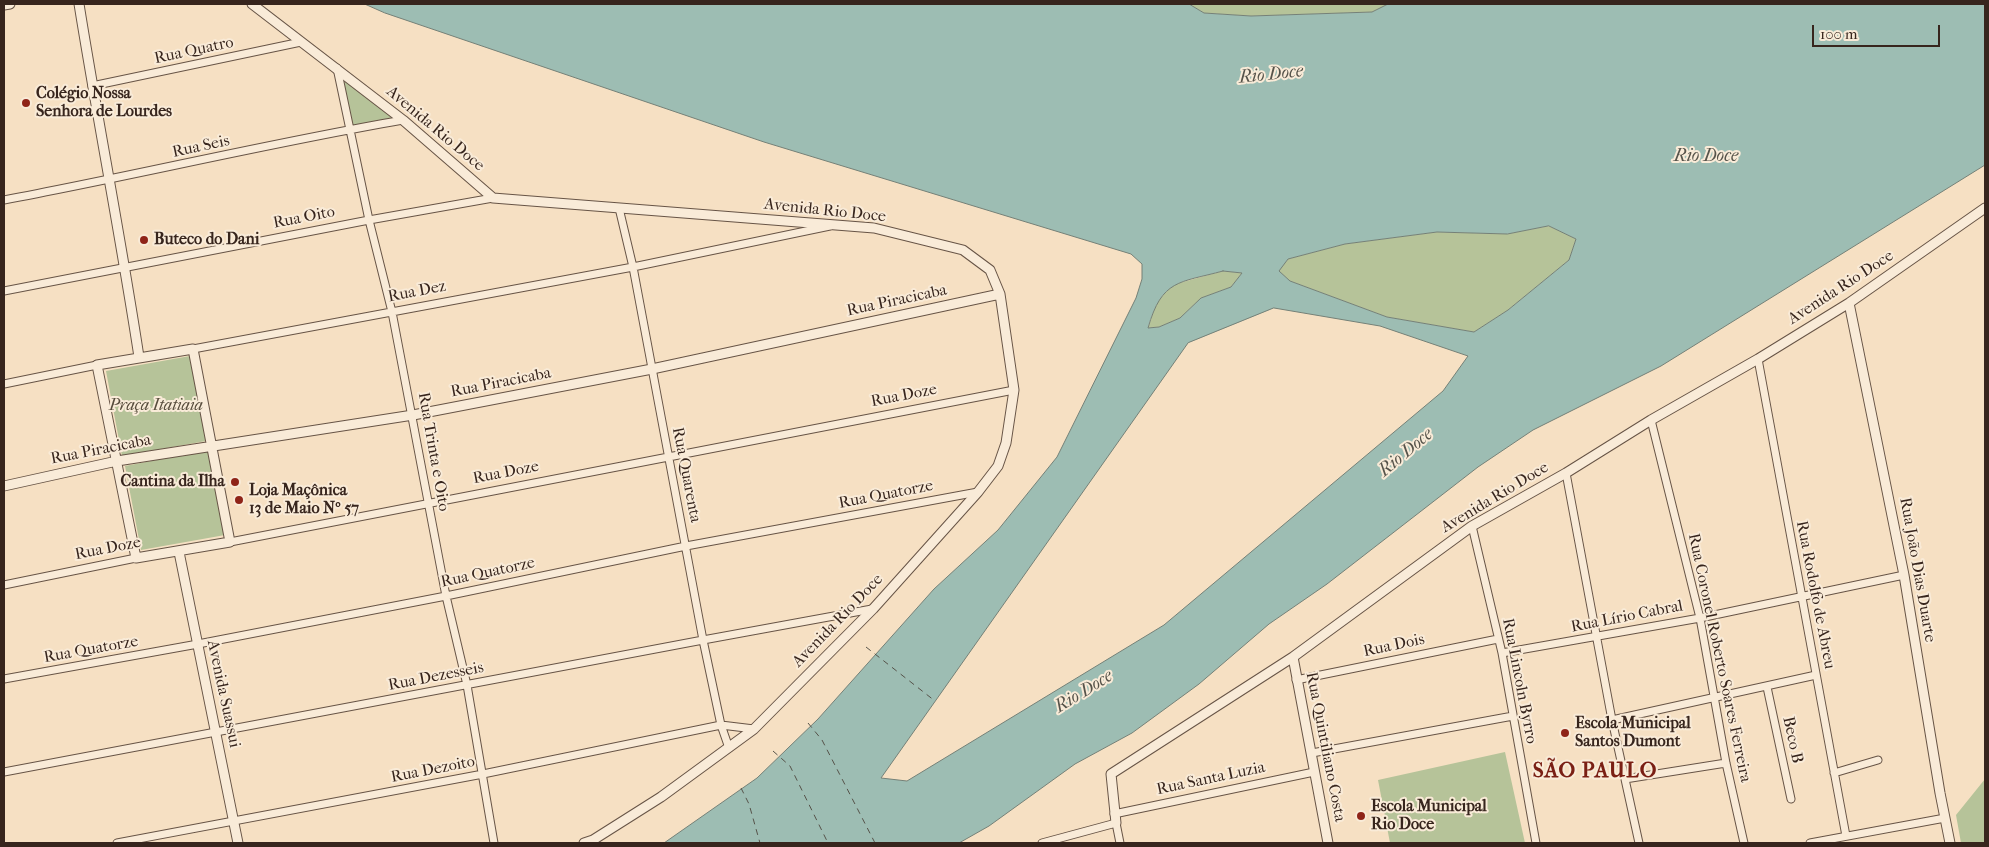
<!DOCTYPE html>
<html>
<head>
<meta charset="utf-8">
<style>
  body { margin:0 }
  #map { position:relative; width:1989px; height:847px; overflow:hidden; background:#f6e0c3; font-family:"IM FELL French Canon",serif }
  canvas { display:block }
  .frame { position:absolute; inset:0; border:5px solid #37251d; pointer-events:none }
  .scale { position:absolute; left:1812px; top:25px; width:128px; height:22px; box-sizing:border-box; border:2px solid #37251d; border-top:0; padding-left:6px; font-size:15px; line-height:18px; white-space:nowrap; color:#37251d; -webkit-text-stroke:4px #f9ebd8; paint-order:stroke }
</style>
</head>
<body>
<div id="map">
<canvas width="1989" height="847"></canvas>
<div class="frame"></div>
<div class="scale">100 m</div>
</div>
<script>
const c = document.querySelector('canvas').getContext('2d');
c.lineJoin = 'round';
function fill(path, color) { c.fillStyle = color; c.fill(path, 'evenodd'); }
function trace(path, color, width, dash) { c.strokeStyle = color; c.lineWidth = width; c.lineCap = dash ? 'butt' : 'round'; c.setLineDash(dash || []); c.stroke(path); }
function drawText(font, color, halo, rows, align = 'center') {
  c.font = font + ' "IM FELL French Canon",serif'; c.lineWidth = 4; c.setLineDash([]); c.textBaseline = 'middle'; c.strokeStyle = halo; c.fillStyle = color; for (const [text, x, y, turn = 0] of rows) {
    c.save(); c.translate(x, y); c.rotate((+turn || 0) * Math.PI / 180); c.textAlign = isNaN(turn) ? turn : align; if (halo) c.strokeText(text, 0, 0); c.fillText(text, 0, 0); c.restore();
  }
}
const green = new Path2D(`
  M1189,4h199l-16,8 -121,4 -47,-3z
  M337,68l66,52 -54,9z
  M1549,226l27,13 -7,21 -61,50 -34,22 -87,-15 -97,-36 -12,-10 10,-12 57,-15 92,-12 70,2z
  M1223,271l19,2 -11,14 -30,11 -21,20 -21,9 -11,1 8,-25 16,-18z
  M190,356l16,85 -84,15 -16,-85z
  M209,450l16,85 -84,15 -16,-84z
  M1505,752l20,91h-135l-12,-63z
  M1985,779v64h-24l-5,-28z`);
const water = new Path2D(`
  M365,4h824l15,9 47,3 121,-4 16,-8h597v161l-324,201 -128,64 -55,37 -151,117 -58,40 -70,60 -67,49 -57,31 -86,62 -30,17h-295l93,-65 61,-59 116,-130 64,-59 59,-73 79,-159 6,-19v-15l-11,-10 -367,-112 -379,-129zM1549,226l27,13 -7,21 -61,50 -34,22 -87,-15 -97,-36 -11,-10 9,-12 57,-15 92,-12 70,2zM1223,271l19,2 -11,14 -30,11 -21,20 -21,9 -11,1c14,-49 31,-45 75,-57zM1274,308l106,18 88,30 -25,35 -279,234 -257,156 -26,-3 307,-435z`);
const ferry = new Path2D(`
  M866,647l69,54
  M808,723l14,17 53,103
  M773,751l17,15 38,77
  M741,788l8,16 11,39`);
const minor = new Path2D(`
  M337,68l32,152 23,92 54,284 21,89 27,158
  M92,86l209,-44
  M4,200c133,-25 266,-57 399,-80
  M619,208l14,59 70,373 18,85 8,23
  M4,291l365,-71 124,-22
  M193,349l440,-82 197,-41
  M1758,359l88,477
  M4,384l93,-19
  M1651,420l49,198 26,145 18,80
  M1566,473l46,247 27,123
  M1472,526l30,127 34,190
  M230,542l784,-152
  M4,585l132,-27
  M1502,653l198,-35 204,-43
  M4,679l194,-35 248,-48 240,-50 292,-54
  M1296,680l202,-41
  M1767,687l24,112
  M1612,720l204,-45
  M1312,753l201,-37
  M4,772l699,-132 169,-31
  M1834,773l44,-13
  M1625,779l101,-16
  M1114,814l200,-42
  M117,843l366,-69 238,-49 33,4
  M1042,843l74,-20 4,20
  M1810,843l135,-25`);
const tertiary = new Path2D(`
  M79,4c19,118 42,235 60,353
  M252,4l151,116 90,78 381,30 89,22 27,20 10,24 14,96 -8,53 -8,23 -20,26 -105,117 -119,120 -93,68 -68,43 -9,3
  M4,5l6,-1
  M1849,303l55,272 36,218 10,50
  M193,349l37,193 -94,16 -39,-193z
  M4,486l113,-25 296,-46 239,-46 348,-75
  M179,552l59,291
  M1293,657l35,186
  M1116,823l-5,-49 182,-117 179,-131 94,-53 85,-53 107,-61 91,-56 136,-95`);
const markers = [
  [26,103,5,"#8f2418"],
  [144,240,5,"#8f2418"],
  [235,482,5,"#8f2418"],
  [239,500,5,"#8f2418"],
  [1565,733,5,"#8f2418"],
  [1361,816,5,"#8f2418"]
];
const streetNames = [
  ["Rua Quatro",194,51,-12],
  ["Avenida Rio Doce",435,129,40],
  ["Rua Seis",201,147,-12],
  ["Avenida Rio Doce",825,211,6],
  ["Rua Oito",304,218,-11],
  ["Avenida Rio Doce",1841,288,-33],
  ["Rua Dez",417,292,-11],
  ["Rua Piracicaba",897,301,-12],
  ["Rua Piracicaba",501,383,-11],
  ["Rua Doze",904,396,-11],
  ["Rua Piracicaba",101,450,-11],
  ["Rua Trinta e Oito",433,452,80],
  ["Rua Doze",506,473,-11],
  ["Rua Quarenta",686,475,79],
  ["Rua Quatorze",886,495,-11],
  ["Avenida Rio Doce",1495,498,-31],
  ["Rua Doze",108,549,-11],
  ["Rua João Dias Duarte",1917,570,80],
  ["Rua Quatorze",488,573,-12],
  ["Rua Rodolfo de Abreu",1815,595,79],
  ["Rua Lírio Cabral",1627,617,-11],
  ["Avenida Rio Doce",838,621,-46],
  ["Rua Dois",1394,646,-12],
  ["Rua Quatorze",91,650,-10],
  ["Rua Coronel Roberto Soares Ferreira",1719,658,78],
  ["Rua Dezesseis",436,677,-11],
  ["Rua Lincoln Byrro",1519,681,79],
  ["Avenida Suassui",223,694,78],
  ["Beco B",1792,740,78],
  ["Rua Quintiliano Costa",1325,747,79],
  ["Rua Dezoito",433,770,-11],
  ["Rua Santa Luzia",1211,779,-12]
];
const poiNames = [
  ["Colégio Nossa",36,94],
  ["Senhora de Lourdes",36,112],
  ["Buteco do Dani",154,240],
  ["Cantina da Ilha",225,482,"right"],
  ["Loja Maçônica",249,491],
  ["13 de Maio Nº 57",249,509],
  ["Escola Municipal",1575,724],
  ["Santos Dumont",1575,742],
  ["Escola Municipal",1371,807],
  ["Rio Doce",1371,825]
];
const parkNames = [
  ["Praça Itatiaia",156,406]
];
const waterNames = [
  ["Rio Doce",1271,75,-6],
  ["Rio Doce",1706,157],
  ["Rio Doce",1406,453,-40],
  ["Rio Doce",1084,692,-32]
];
const districtNames = [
  ["SÃO PAULO",1595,772]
];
fill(green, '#b6c399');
fill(water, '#9dbdb3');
trace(water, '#748077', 1);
trace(ferry, '#56534a', 1, [6, 5]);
trace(minor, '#675446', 9);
trace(tertiary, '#675446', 11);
trace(minor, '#f9ebd8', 7);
trace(tertiary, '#f9ebd8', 9);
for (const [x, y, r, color] of markers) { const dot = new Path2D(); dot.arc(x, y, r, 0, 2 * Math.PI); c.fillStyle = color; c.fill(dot); trace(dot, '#f9ebd8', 2); }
drawText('16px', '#37251d', '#f9ebd8', streetNames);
drawText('bold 16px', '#37251d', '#f9ebd8', poiNames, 'left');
drawText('italic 16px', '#574c3c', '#f9ebd8', parkNames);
drawText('italic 18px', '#56534a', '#f9ebd8', waterNames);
c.letterSpacing = '1px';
drawText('bold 21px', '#7a1f14', '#f9ebd8', districtNames);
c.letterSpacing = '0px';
</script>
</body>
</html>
